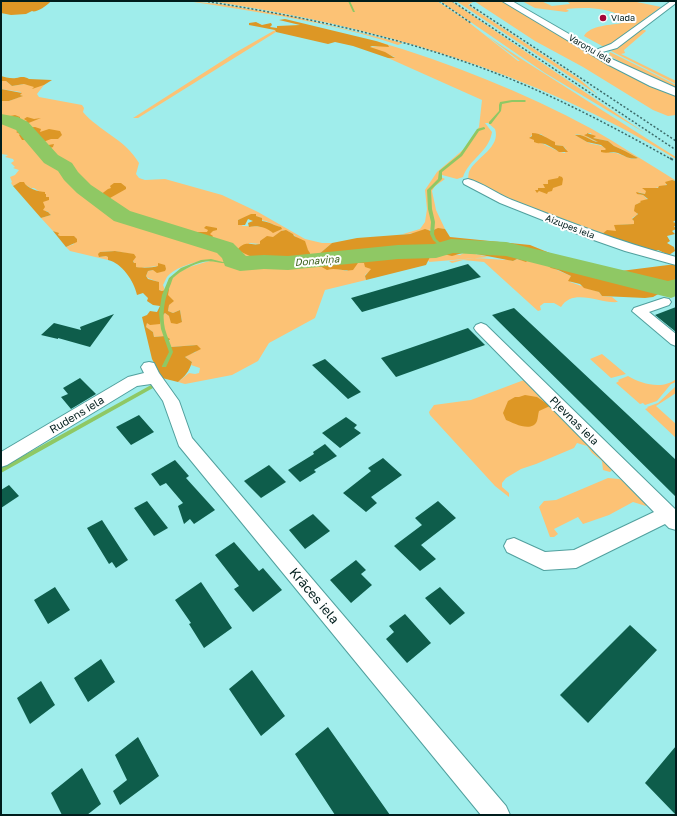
<!DOCTYPE html>
<html>
<head>
<meta charset="utf-8">
<style>
  body { margin:0 }
  #map { position:relative; width:677px; height:816px; overflow:hidden; background:#9fedeb; font-family:"Golos Text",sans-serif }
  canvas { display:block }
  .frame { position:absolute; inset:0; border:2px solid #001d1c; pointer-events:none }
</style>
</head>
<body>
<div id="map">
<canvas width="677" height="816"></canvas>
<div class="frame"></div>
</div>
<script>
const c = document.querySelector('canvas').getContext('2d');
c.lineJoin = 'round';
function fill(path, color) { c.fillStyle = color; c.fill(path, 'evenodd'); }
function trace(path, color, width, dash) { c.strokeStyle = color; c.lineWidth = width; c.lineCap = dash ? 'butt' : 'round'; c.setLineDash(dash || []); c.stroke(path); }
function drawText(font, color, halo, rows, align = 'center') {
  c.font = font + ' "Golos Text",sans-serif'; c.lineWidth = 4; c.setLineDash([]); c.textBaseline = 'middle'; c.strokeStyle = halo; c.fillStyle = color; for (const [text, x, y, turn = 0] of rows) {
    c.save(); c.translate(x, y); c.rotate((+turn || 0) * Math.PI / 180); c.textAlign = isNaN(turn) ? turn : align; if (halo) c.strokeText(text, 0, 0); c.fillText(text, 0, 0); c.restore();
  }
}
const green = new Path2D(`
  M187,1l32,3 72,12 112,27 -5,2c-68,-23 -140,-33 -211,-44z
  M210,1h227l30,20 51,40h2l-33,-25 36,24 137,87 16,10v2c-143,-88 -301,-133 -466,-158z
  M440,1h11l194,132 -100,-60z
  M456,1l17,1 -5,3 110,73 20,17z
  M474,1h28l86,51 88,43v20l-8,1 -15,-6 -70,-43 -48,-26z
  M522,1h19l11,5 18,-2 -3,-3h65l29,6 -47,35 -10,5 -20,-11c6,-11 28,-11 39,-13l3,-2 -5,-4 1,-1c-18,-9 -36,-9 -56,-7l3,2 -3,1 -31,-4z
  M275,30l1,2 -138,86h-5l100,-64z
  M640,30h5l1,1 -22,19 1,3 -4,1 55,27v3l-65,-33z
  M376,41c74,22 148,51 216,88 28,16 55,34 83,51h-3l-8,6 -13,3 -5,-1 1,3 -2,3 -7,-2 2,3h3l5,5 -11,4v11l-5,3 2,3v3l-16,1 -2,6h-7l-8,4 -93,-37 -16,-4 -22,-13 -2,-3c1,-3 0,-5 2,-8 7,-13 31,-23 25,-41l-7,-6h-3l7,9c-3,20 -23,27 -29,45l-6,2 -15,-4 -1,2 4,2 -10,7 -3,5 4,19 9,19c-15,-2 -27,5 -42,5l17,-5 5,-7 2,-13 -2,-19 12,-18 27,-23 15,-22 3,-27 -94,-42 7,-1 -26,-10 12,-1v-2zM587,133h4l2,5 15,3 6,5 11,5 13,7 -6,1 -16,-6h-6c-6,-9 -12,-7 -21,-10 -4,-2 -10,-6 -14,-9 8,0 15,7 24,8l-12,-5zM533,134h8l14,11 8,1 3,3 -1,4c-7,-1 -28,-12 -35,-16z
  M610,52l66,33v5l-33,-15 -31,-18 -3,-3z
  M1,81h5l6,5 12,-2 14,2 6,-1 -7,9 2,3 43,8 2,3 -1,4c16,19 42,27 56,51l-3,11 3,4 6,2 20,-1 57,16 36,17 47,27 17,4h10l-14,12 1,3 -30,4 14,-5 3,1 2,-8c-6,-7 -18,-22 -26,-19 -3,1 -5,4 -8,6 -6,2 -10,2 -14,7l-11,-1 3,14 -1,2 4,3 -12,1 1,1h50l28,-3 11,7 14,3 11,-8h6l8,6 -7,6 1,5 -41,10 -10,28 -46,25 -11,18 -26,14 -47,9 -7,-2 11,-9 6,1 4,-1 1,-5 -9,-3 1,-3 -7,-5 5,-3 6,-2 1,-7 -26,2 -3,-5 2,-2 -5,-4 -11,1 -1,-5 -7,-5 1,-4 13,-5 5,-5 4,3 13,6 -2,-12 -7,3 -5,-2c2,-7 -1,-16 0,-22 3,-19 27,-24 42,-28l-1,-1c-12,1 -34,7 -42,17 -1,2 -3,6 -4,8l2,5 -2,1 -4,-1 -1,-8 -10,-4 -2,-2 2,-5 5,-1 5,-4 -18,2 -4,-1 -6,-13 -15,-3 -15,1 -1,5 7,-1 3,1 -1,3 -38,-9 -4,-4 8,-3v-6l-5,-2h-10l-3,-4 -3,-1 -12,-13 10,-3 -4,-4h-4l-1,-8 4,-6 -2,-5h-4l-6,-4h-3c-6,-4 -11,-6 -18,-2l-2,-3 1,-1 -2,-5 5,-2 4,-5 -6,-2 2,-1 -4,-4 3,-2 -1,-2 -8,-2 3,-2 -7,-1v-30l16,2 -16,-6v-19h8l13,-5 -2,-1 1,-3 -20,-3zM250,216l10,1 1,3 5,1 13,6 -36,-1 -4,-3 -1,-3z
  M414,249l25,3 6,3h15l6,-3 23,5 -60,5v-1l-18,-4 -4,-3 2,-4z
  M477,258l28,2 1,-1 7,2 4,-2c5,3 10,-1 16,1 13,4 25,11 38,16l-1,6 29,10 3,4 10,1 6,5c-17,2 -45,-15 -57,5l-7,-4h-10l-4,3 1,4 -3,1 -54,-49 -21,-2 -11,3 -3,-2z
  M602,354l24,20 -15,4 -21,-19z
  M628,376c13,8 35,14 48,3v3l-5,2 -14,17 -12,4 -2,-2 -3,1 -24,-21 3,-2 -1,-1z
  M524,380l4,1 84,87v2l-2,2 -7,-2 -1,-9 -10,-8 -5,-7 -10,-3 -3,5 -38,16 -15,5 -15,9 -4,5v4l7,6v4l-14,-11 -65,-71 -1,-3 5,-7 37,-5z
  M676,386v7l-20,13 20,18v14l-31,-29 3,-1 -1,-1 11,-4z
  M608,478l11,1 5,2 22,23v2l-13,-4 -24,13 -26,9 -5,-7 -24,12 4,5 -4,3h-4l-11,-30 5,-6 12,-1z`);
const forest = new Path2D(`
  M1,1h50c-5,6 -16,12 -19,10l-6,3 -15,1 -10,-2z
  M285,19l91,22 12,4 1,2 -17,-1 -2,1 15,5 10,6h-7l-35,-12 -18,-4 -7,2 -52,-12 -1,-2 -26,-5v-2l7,-1 6,3 9,-2 1,2 -2,2 7,1v-2l23,-1 -21,-5z
  M1,76c4,1 10,3 15,2 5,-1 8,-2 13,1l23,1 -8,5 -12,4 2,-2 -10,-3 -12,2 -6,-5h-5z
  M1,89l21,4 -2,2 3,1 -14,5h-8z
  M15,115l5,2v3l5,2 2,-1 -3,-2 3,-2 7,2 7,-1 -20,8 -20,-2v-6z
  M35,127l6,2 -1,3 9,-3 11,2 2,4 -4,4h-7l-8,3v4l11,-2 -1,3c-10,4 -13,4 -22,0l2,-1 -2,-2 7,-2 3,-3 -19,1 -3,-5 1,-1 -4,-2 8,-4z
  M532,133c10,0 15,6 23,9v3l8,1 5,6h-9c-4,-3 -9,-6 -14,-8 -4,-1 -7,0 -11,-2v-2l-5,-2 3,-2z
  M587,133l9,3 -3,2 15,3 6,5 11,5 13,7c-8,2 -13,-2 -20,-5 -5,-2 -11,1 -17,-1v-2h4l1,-1 -5,-4 -14,-3 -12,-7c8,-2 15,6 23,7l-14,-7 3,-1z
  M559,176l3,1 1,2 -1,6 -9,3 -1,3 -4,1 -1,2 -8,-3 -2,2 -2,-3h3v-2h7l-2,-4h5v-4l10,-2z
  M672,180l4,1 -1,2h1v37l-3,2 3,1v3h-2l2,3 -4,2 3,3 -8,2 3,5 -3,2 7,4 1,4 -6,4 -11,-5 -7,3 -50,-18 6,-5 9,1 -2,-6 20,-1v-3l-2,-2 6,-5 -4,-3 1,-6 6,-3 -1,-1 8,-2 -5,-4 -6,-1 -1,-2 9,2 1,-3 -4,-3h16l1,-2 8,-1 -2,-3z
  M20,182h4c2,6 15,10 21,10v2h1v3h3v3l-6,2 2,5 -2,3 5,2 3,3 -10,3 -28,-32z
  M114,183h7l5,4v2l-16,9 -8,-1 -2,-2 8,-6 3,-1 -1,-2z
  M251,214h5v2l6,2v3c8,1 13,5 19,6l1,2 -9,4c-6,-5 -15,-8 -24,-6l-1,-4 5,-2 -5,-2 -3,6h-7v-5z
  M206,226l11,2v2l-4,1 -3,3 3,2 -2,3h-9l-9,-4 2,-3h12l1,-2 -4,-2z
  M438,228l7,1 5,8 80,8 42,17 41,10 63,-8v27l-14,1 -9,5 -8,1 -43,-2 -3,-4 -15,-4 -4,-4 -12,-3 3,-5 -13,-6 -7,-2 -6,-4 -7,-1 -9,-4 -3,3 -9,-3 -4,2 -47,-9 -14,4 -25,-6 -13,-1 -5,1 -2,5 4,2c7,-4 12,-3 19,0l-4,8 -60,15 -1,-4 6,-7 -6,-2 -1,-4h-6l-5,7c-9,2 -17,-3 -26,0l-7,-4 2,-5 -4,-6 14,-12 25,-5 53,-4 15,-5 6,2z
  M286,230l7,4 1,2 11,5 3,9 2,3v4h-7l-14,5 -22,-2 -12,2 -4,-3 1,-2 -13,-6 -1,-2c8,-9 12,-3 22,-5v-3l7,-5 6,1 8,-6z
  M53,231l6,2 -1,2 2,1h14l3,3v3l-11,5z
  M115,251l19,3 2,3 -3,4 1,2h2v4c4,1 17,1 22,-1v-3l7,2 1,4 -1,2 -8,2 -4,-3 -5,1 -2,5 2,3 11,3v8l3,1 7,-2 -1,6 6,6 -5,4 -1,6 5,2 7,-3 2,12 -5,2 -6,-1 -2,-7 -4,-3 -5,5v6l-10,1 -3,-2 -1,4 7,5 1,5 11,-1 5,3 -2,3 3,5 26,-2 4,4 -16,8 7,5c-3,10 -7,14 -14,20l-16,-4 -10,-19 -10,-42 5,-2 3,-4 7,1 3,-6 -7,-1 -6,-4 1,-3 -5,-5 -6,2c-3,-14 -15,-32 -29,-35v-3l-2,-1 -7,1 -1,-3 2,-2z
  M525,395l12,2 13,9 -11,5c-1,3 -1,7 -2,10 -5,12 -24,2 -31,-1l-3,-7 5,-12 7,-4h4z`);
const stream = new Path2D(`
  M348,1h2l5,11h-2z
  M512,100h13l1,1 -1,1h-13l-10,2 -1,7 -10,13h-2v-2l10,-11v-6l1,-3z
  M484,127l1,1v1l-6,2 -17,25 -20,16v7l-11,11 1,19 3,13 -1,12 2,5 10,9 -2,1h-1l-10,-9 -3,-6 1,-12 -3,-13 -1,-19 11,-11 1,-8 21,-17 17,-25z
  M211,259l12,3 11,-2 2,1c-13,6 -21,-2 -33,1 -9,2 -23,9 -30,16 -1,2 -2,6 -3,8 -6,14 -8,28 -5,43 2,8 6,15 8,23l-7,15h-4v-1l7,-14 -8,-23 -2,-16 3,-18 7,-17 12,-10 20,-8z
  M151,385l2,2v1l-152,85v-5z`);
const river = new Path2D(`
  M1,114l17,3 10,5 30,33 14,8 6,9 13,13 39,26 103,32 13,13 18,-1 24,1 110,-11 36,-1 17,-5 55,3 162,39 8,-2v17l-5,2 -165,-42 -53,-3 -17,5 -38,1 -110,11 -24,-1 -24,2 -15,-5 -3,-8 -5,-5 -103,-32 -37,-28 -13,-13 -6,-9 -14,-8 -28,-33 -15,-6z`);
const building = new Path2D(`
  M468,264l13,13 -119,35 -11,-14z
  M676,307v25l-21,-17z
  M514,308l162,152v37l-184,-182z
  M114,314l-24,33 -32,-9v1l-17,-4 13,-12 27,7 -1,-3z
  M468,328l17,17 -89,32 -15,-19z
  M325,359l36,33 -13,7 -36,-34z
  M80,378l16,16 -25,15 -10,-12 7,-3 -5,-6z
  M139,415l15,17 -23,13 -15,-18z
  M346,417l11,8 -3,3 7,5 -21,15 -18,-15z
  M325,444l12,12 -23,14 2,2 -16,10 -12,-12 26,-16 -1,-2z
  M383,458l19,17 -31,22 6,6 -11,9 -23,-19 28,-22 -3,-3z
  M175,460l14,16 -3,2 29,32 -21,14 -4,-5 -6,5 -6,-18 5,-3 -17,-20 -6,3 -9,-12z
  M269,465l17,17 -25,16 -17,-17z
  M9,485l10,11 -18,12v-18z
  M147,501l21,27 -14,8 -20,-28z
  M438,501l18,17 -35,27 15,14 -16,12 -26,-25 28,-21 -7,-7z
  M313,514l17,17 -25,18 -16,-19z
  M102,520l26,40 -12,8 -4,-6 -3,2 -22,-36z
  M234,542l25,29 4,-3 19,22 -29,22 -19,-23 5,-3 -24,-31z
  M356,560l10,10 -5,4 11,11 -21,18 -21,-23z
  M201,582l31,46 -28,20 -15,-24 2,-1 -16,-23z
  M55,587l15,23 -22,14 -14,-24z
  M440,587l25,26 -15,12 -25,-27z
  M405,614l26,29 -24,20 -21,-24 8,-7 -5,-6z
  M630,625l27,25 -69,73 -28,-28z
  M101,659l14,23 -27,20 -14,-24z
  M252,670l33,46 -24,20 -32,-47z
  M41,681l14,24 -25,19 -13,-26z
  M328,727l62,88h-55l-40,-61z
  M138,737l21,39 -39,29 -7,-14 14,-11 -12,-25z
  M676,746v69l-31,-32z
  M82,768l19,36 -14,11h-25l-11,-22z`);
const minor = new Path2D(`
  M671,1h5v2l-59,45 -22,6 -4,-2 20,-8z
  M468,179c15,4 29,15 44,21 54,21 108,42 164,57v8l-51,-14 -37,-13 -88,-35 -36,-19 -1,-2 1,-2z
  M664,298l5,1 2,3 -2,3 -20,7 27,22v12l-5,-2 -39,-33 2,-3z
  M481,323l5,2 190,185v20l-7,-2 -4,-4 -89,44 -32,2 -37,-18 -3,-6 3,-6 7,-2 31,14 29,-2 80,-38 -178,-181 -2,-3 2,-3z
  M149,362l5,1 5,10 20,28 13,37 314,368 4,9h-29l-302,-369 -16,-45 -12,-17 -14,2 -130,79 -6,2v-15l127,-75 16,-4 -3,-6 3,-4z`);
const trunk = new Path2D(`
  M502,1h10l102,59 62,28v8l-26,-10 -43,-22z`);
const railFar1 = new Path2D(`
  M204,1c102,16 203,37 299,75 58,23 114,53 168,83
  M439,1l32,22
  M452,1l224,149
  M470,5l206,136`);
const rail = new Path2D(`
  M670,158l6,4`);
const markers = [
  [603,18,4,"#a30539"]
];
const farPoinames = [
  ["Viada",611,18]
];
const farStreetnames = [
  ["Varoņu iela",590,49,30],
  ["Aizupes iela",570,227,21]
];
const farWaternames = [
  ["Donaviņa",317,261,-5]
];
const streetNames = [
  ["Rudens iela",77,415,-31],
  ["Pļevnas iela",574,421,45]
];
const nearStreetnames = [
  ["Krāces iela",314,596,50]
];
fill(green, '#fcc275');
fill(forest, '#dd9725');
fill(stream, '#8fc864');
fill(river, '#8fc864');
fill(building, '#0e5d4b');
trace(minor, '#51a09e', 2);
trace(trunk, '#51a09e', 2);
fill(minor, '#fff');
fill(trunk, '#fff');
trace(railFar1, '#3c6b6a', 1.5, [2, 2]);
trace(rail, '#3c6b6a', 2, [3.5, 3.5]);
for (const [x, y, r, color] of markers) { const dot = new Path2D(); dot.arc(x, y, r, 0, 2 * Math.PI); c.fillStyle = color; c.fill(dot); trace(dot, '#fefefe', 1.5); }
drawText('9px', '#001d1c', '#fefefe', farPoinames, 'left');
drawText('9px', '#001d1c', '#fefefe', farStreetnames);
drawText('italic 10px', '#3d611d', '#fefefe', farWaternames);
drawText('11px', '#001d1c', '#fefefe', streetNames);
drawText('13px', '#001d1c', '#fefefe', nearStreetnames);
</script>
</body>
</html>
